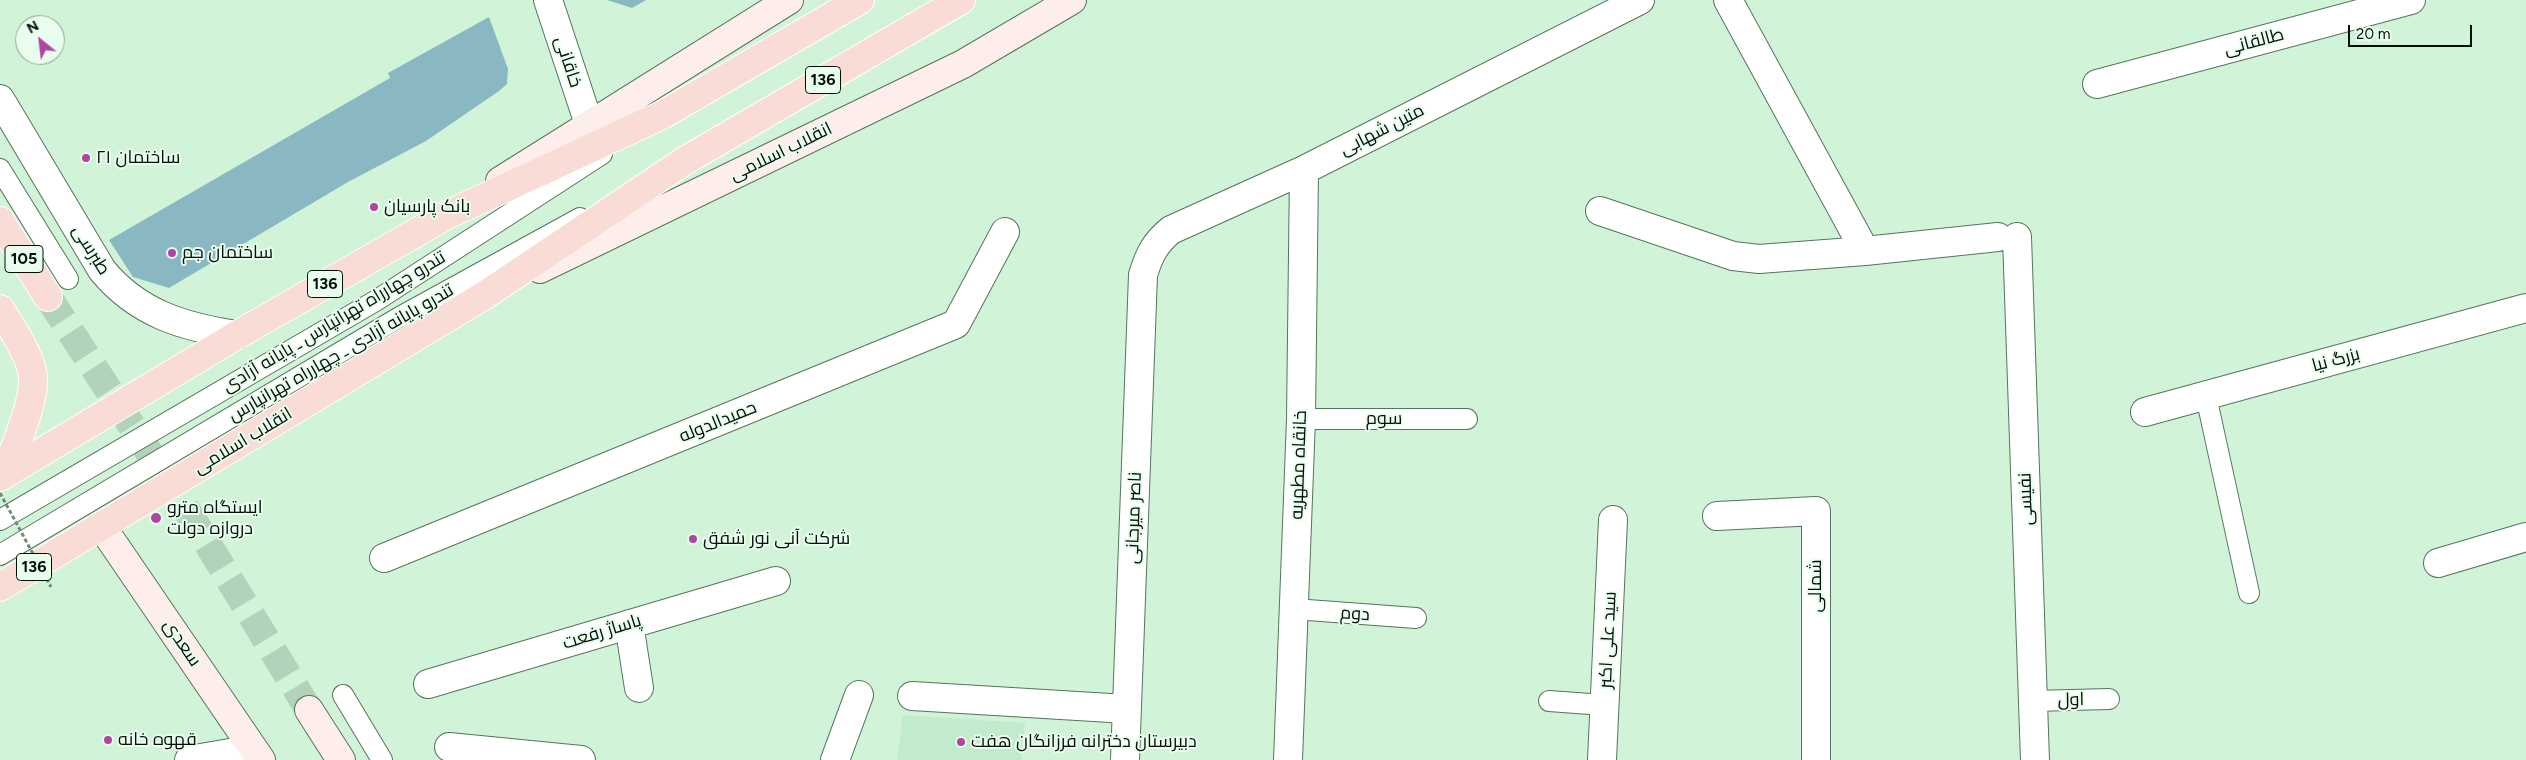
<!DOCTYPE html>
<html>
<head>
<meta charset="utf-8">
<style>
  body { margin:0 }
  #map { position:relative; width:2526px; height:760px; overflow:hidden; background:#d1f4d9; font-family:Figtree,sans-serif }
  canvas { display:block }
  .north { position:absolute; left:15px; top:15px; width:50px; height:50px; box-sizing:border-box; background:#e8fded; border:1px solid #8d9e91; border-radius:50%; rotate:331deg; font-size:14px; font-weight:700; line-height:20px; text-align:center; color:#040f07 }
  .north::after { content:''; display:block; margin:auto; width:18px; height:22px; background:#af44a4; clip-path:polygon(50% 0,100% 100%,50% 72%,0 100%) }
  .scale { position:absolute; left:2348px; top:25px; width:124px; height:22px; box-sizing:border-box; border:2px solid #040f07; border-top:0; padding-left:6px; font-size:15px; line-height:18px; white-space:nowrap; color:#040f07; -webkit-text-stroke:4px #e8fded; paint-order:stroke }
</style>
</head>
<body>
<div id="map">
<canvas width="2526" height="760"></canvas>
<div class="north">N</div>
<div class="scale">20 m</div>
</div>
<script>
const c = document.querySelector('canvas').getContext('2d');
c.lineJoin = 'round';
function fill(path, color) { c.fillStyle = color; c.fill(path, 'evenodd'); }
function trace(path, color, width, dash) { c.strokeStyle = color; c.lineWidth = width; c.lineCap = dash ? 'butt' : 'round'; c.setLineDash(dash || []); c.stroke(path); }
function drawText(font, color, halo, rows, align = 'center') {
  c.font = font + ' Figtree,Cairo,sans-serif'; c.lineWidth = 4; c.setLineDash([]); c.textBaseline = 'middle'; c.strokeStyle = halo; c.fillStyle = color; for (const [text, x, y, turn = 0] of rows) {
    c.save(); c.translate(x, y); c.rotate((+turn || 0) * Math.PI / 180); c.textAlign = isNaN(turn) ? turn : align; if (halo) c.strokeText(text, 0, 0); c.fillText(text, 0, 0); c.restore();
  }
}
const built = new Path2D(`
  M903,715l122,8 -4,37h-124z`);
const building = new Path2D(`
  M607,0h39l-14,8z
  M489,17l19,52 -1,15 -8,7 -73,50 -78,41 -179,106 -36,-11 -24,-37 281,-162 -2,-5z`);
const primaryTunnel = new Path2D(`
  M48,297l147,226 114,187`);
const lane = new Path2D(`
  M0,169l68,110
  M2206,396l43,197
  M1301,419h166
  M0,520l377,-220 225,-146
  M0,555l398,-237 182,-100
  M1294,609l122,9
  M343,695l39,65
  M1549,701l55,4
  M2033,701l76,-2`);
const street = new Path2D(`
  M548,0l41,124
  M1728,0l137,251
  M2097,84l314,-84
  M0,99l102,171c35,43 81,57 135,65
  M1600,211l133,45 26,3 106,-8 133,-14
  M2017,237l18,523
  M2145,412l381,-104
  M1717,516l99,-5v249
  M384,558l572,-234 49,-92
  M2438,563l88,-26
  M629,624l10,64
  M428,684l348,-103
  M912,696l215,13
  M449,747l132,13
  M189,760l64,-11
  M835,760l24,-65
  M1125,760l18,-485c6,-20 12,-32 28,-45l133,-60 336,-170
  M1288,760l13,-341 3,-249
  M1602,760l11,-240`);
const secondary = new Path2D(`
  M500,181l289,-181
  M540,269l423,-205 109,-64
  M102,527l159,233
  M309,710l32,50`);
const primary = new Path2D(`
  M0,221l48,76
  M0,309c11,18 27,41 32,62 6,27 -18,76 -27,103
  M0,477l237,-142 210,-120 215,-100 198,-115
  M0,587l485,-292 201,-135 275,-160`);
const pathBridge = new Path2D(`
  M0,493l51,94`);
const markers = [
  [86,158,5,"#af44a4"],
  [374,207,5,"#af44a4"],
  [172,253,5,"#af44a4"],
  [156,518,6,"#af44a4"],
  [693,539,5,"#af44a4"],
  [108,740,5,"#af44a4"],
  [961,742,5,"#af44a4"]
];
const shields = [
  [823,80,35],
  [24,259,38],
  [325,284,35],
  [34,567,35]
];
const shieldNames = [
  ["136",823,80],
  ["105",24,259],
  ["136",325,284],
  ["136",34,567]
];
const streetNames = [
  ["طالقانی",2254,42,-15],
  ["خاقانی",568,62,72],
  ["متین شهابی",1382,130,-27],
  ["انقلاب اسلامی",781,152,-26],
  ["طبرسی",91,250,58],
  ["تندرو چهارراه تهرانپارس ـ پایانه آزادی",334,322,-31],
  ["تندرو پایانه آزادی ـ چهارراه تهرانپارس",341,353,-30],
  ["بزرگ نیا",2336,360,-15],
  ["سوم",1384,419],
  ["حمیدالدوله",718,422,-22],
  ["انقلاب اسلامی",243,441,-31],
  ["خانقاه مطهریه",1299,465,-88],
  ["نفیسی",2026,499,-92],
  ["ناصر میرجانی",1134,518,-88],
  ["شمالی",1816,586,-90],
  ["دوم",1355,614,4],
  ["پاساژ رفعت",602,632,-17],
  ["سید علی اکبر",1608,640,-87],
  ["سعدی",182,643,56],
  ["اول",2071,700,-1]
];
const poiNames = [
  ["ساختمان ۲۱",96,158],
  ["بانک پارسیان",384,207],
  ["ساختمان جم",182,253],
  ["ایستگاه مترو",167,508],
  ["دروازه دولت",167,529],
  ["شرکت آنی نور شفق",703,539],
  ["قهوه خانه",118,740],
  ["دبیرستان دخترانه فرزانگان هفت",971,742]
];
fill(built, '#c1ebca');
fill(building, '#89b8c2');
trace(primaryTunnel, '#b2d2ba', 28, [28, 14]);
trace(lane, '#55745c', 22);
trace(street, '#55745c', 30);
trace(secondary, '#55745c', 30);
trace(primary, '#fff', 30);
trace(lane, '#fff', 20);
trace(street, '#fff', 28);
trace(secondary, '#fdeeeb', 28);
trace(primary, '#fadcd6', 28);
trace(pathBridge, '#728a78', 3, [4, 2.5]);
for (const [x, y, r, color] of markers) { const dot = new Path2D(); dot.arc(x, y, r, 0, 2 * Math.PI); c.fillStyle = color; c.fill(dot); trace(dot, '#e8fded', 2); }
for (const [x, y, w] of shields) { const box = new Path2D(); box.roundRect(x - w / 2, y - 13.5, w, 27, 4); c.fillStyle = '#e8fded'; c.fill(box); trace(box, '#040f07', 1); }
drawText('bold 16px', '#040f07', null, shieldNames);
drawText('18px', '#040f07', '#e8fded', streetNames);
drawText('18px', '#040f07', '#e8fded', poiNames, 'left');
</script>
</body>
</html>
